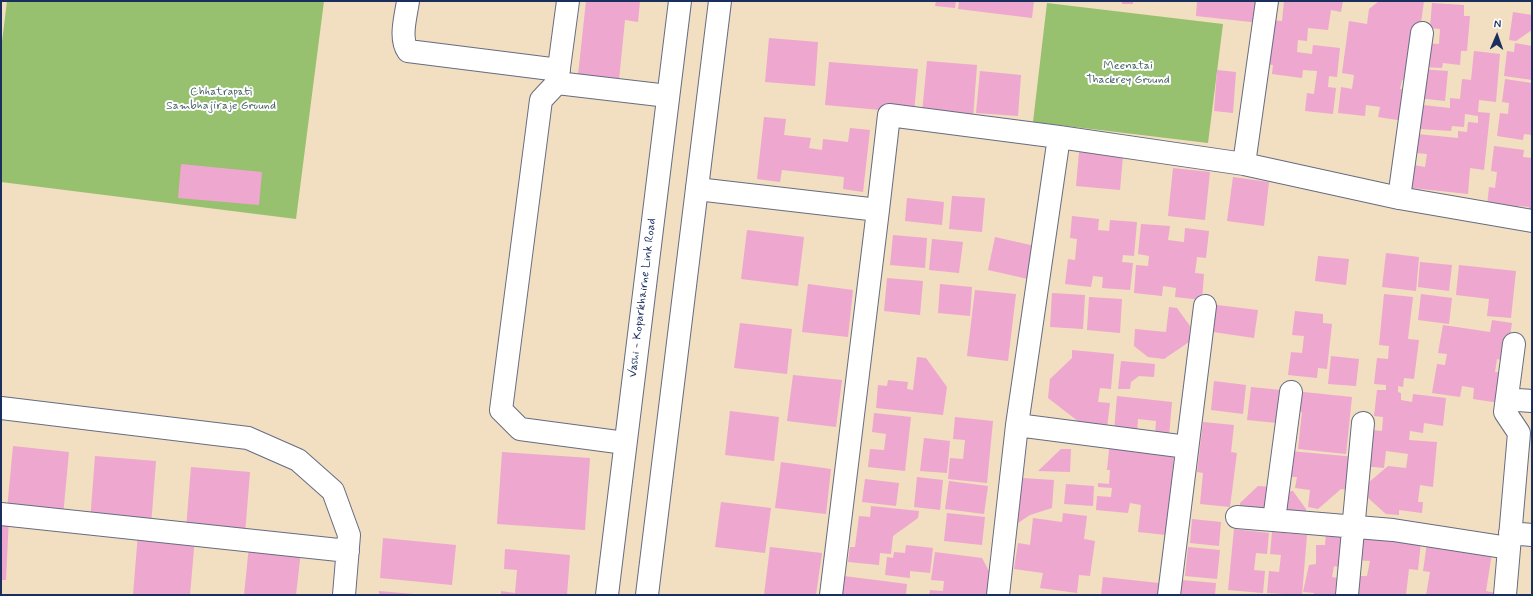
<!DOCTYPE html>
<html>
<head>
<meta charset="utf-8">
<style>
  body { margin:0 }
  #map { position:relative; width:1533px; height:596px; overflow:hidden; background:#f2dec1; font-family:Mynerve,sans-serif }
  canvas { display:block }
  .frame { position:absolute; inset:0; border:2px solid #1b2f5e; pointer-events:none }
  .north { position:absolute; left:1477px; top:16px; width:40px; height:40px; -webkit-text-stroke:3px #fff; paint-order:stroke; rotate:2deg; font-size:11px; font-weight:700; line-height:16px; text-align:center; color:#1b2f5e }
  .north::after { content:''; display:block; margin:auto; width:14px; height:18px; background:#1b2f5e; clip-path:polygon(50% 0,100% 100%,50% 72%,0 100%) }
</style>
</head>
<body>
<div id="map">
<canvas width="1533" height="596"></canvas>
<div class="frame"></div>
<div class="north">N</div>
</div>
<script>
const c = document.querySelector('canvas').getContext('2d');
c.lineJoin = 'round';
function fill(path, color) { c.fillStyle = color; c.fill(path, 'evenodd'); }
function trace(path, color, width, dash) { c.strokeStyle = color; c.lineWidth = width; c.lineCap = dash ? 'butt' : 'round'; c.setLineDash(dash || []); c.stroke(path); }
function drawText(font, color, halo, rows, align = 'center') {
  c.font = font + ' Mynerve,sans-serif'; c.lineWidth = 4; c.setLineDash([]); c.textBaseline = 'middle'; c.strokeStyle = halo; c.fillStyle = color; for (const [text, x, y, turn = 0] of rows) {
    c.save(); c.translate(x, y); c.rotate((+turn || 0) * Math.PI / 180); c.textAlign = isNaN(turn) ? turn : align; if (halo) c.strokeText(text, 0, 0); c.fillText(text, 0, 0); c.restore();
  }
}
const green = new Path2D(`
  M7,1h317l-28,218 -295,-37v-132z
  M1047,3l176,21 -15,119 -175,-21z`);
const building = new Path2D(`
  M586,1h54l-2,21 -13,-2 -6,60 -41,-5z
  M936,1h20l-1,7 -20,-2z
  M959,1h75l-2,17 -74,-9z
  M1122,1h11v3h-11z
  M1197,1h65l-2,22 -64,-7z
  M1284,1h59l-2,11 -10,-2 -3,20 -20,-2 -1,13 -9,-1 -1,12 15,2 1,-9 27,3 -3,29 -8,-1 -1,11 8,1 -3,26 -28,-3 2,-18 7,1 3,-23 -14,-1 -1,8 -30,-4 1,-9 -8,-1 5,-44 12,1z
  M1379,1h45l-8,59 -7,21 -7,-1 -2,9 14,2 -10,30 -26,-4 2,-10 -14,-2 -1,11 -27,-3 3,-26 11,2 2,-14 -12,-2 7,-52 18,3 2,-15z
  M1432,3l32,2v11h6l-3,35h-6l-1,14 -17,-2 -1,5 -21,-1 2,-24 16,1 1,-15 -10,-1z
  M1513,12l19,3v15l-16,11 -7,-1z
  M769,38l49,4 -3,44 -50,-4z
  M1515,43l17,3v34l-28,-4 3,-25 7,1z
  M1474,51l26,3 -4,48 -17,-2 -1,12 12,1 -6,57 -14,-2 -2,26 -56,-6 2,-23 11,2 2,-13 -12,-1 2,-19 41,4v-7l9,1 1,-10 10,1v-7l-13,-2 -1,13 -12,-1 -1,5 -31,-2 3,-24 27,3v-10l10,1 2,-20 9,1z
  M927,61l50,4 -4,53 -51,-5z
  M829,62l89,7 -4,44 -89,-8z
  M1419,69l29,2 -3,30 -28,-3z
  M1217,70l19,2 -3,41 -19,-2z
  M980,71l41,4 -3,41 -42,-3z
  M1505,79l27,4v52l-8,-1 -1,6 -26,-4 3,-23 8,1 1,-11 -7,-1z
  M764,117l22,2 -2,16 27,3 -2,10 13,2 1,-11 25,3 2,-14 20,2 -7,62 -20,-3 1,-12 -62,-7 -2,12 -23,-3z
  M1494,146l30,4 -1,7 9,1v53h-3v-4l-10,-1 -1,4 -31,-4 2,-19 6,1 2,-16 -6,-1z
  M1079,152l44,4 -3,34 -44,-4z
  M181,164l81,8 -3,33 -81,-7z
  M1173,168l37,4 -5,48 -37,-4z
  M1233,177l36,5 -5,44 -37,-5z
  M952,196l33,2 -3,34 -33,-3z
  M907,198l37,4 -2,23 -37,-4z
  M1072,216l27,3 -1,11 11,1 1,-11 27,2 -3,34 -11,-1 -1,7 11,1 -3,27 -28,-2 1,-11 -10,-1 -2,11 -26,-3 3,-25 7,1 2,-21 -7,-1z
  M1141,224l29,2 -2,14 16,2 1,-14 24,3 -3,27 -9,-1 -2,16 9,1 -2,26 -27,-3 1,-9 -13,-2 -1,10 -28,-3 2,-28 12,1 1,-10 -11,-2z
  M747,230l57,7 -6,49 -57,-7z
  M893,235l34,3 -2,30 -35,-3z
  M995,237l40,9 -7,33 -40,-9z
  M932,239l31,3 -4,31 -30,-3z
  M1386,253l33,4 -3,34 -34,-4z
  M1318,256l31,3 -3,26 -31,-4z
  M1420,262l32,3 -3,26 -31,-4z
  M1459,265l57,6 -5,47 -24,-2 2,-17 -33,-4z
  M887,278l36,3 -3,34 -36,-4z
  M808,284l45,6 -5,47 -46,-5z
  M940,284l32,3 -2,29 -32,-3z
  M975,290l41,4 -8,67 -41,-5z
  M1052,293l33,2 -2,34 -33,-2z
  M1384,294l29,3 -5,42 11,1 -5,39 -10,-1 -1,9 -5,-1v6l3,1v7l11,2 1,-8 33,4 -3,28 -19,-3 -1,10 -13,-2 -1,9 28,2 -4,45 -13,-2 -2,17h5l-1,11 -23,-3v5l-13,-1 -19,-17 1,-14 20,-17 18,2 2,-14 -22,-3 -2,17 -21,-2 10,-36 9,1 1,-14 -9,-1 3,-26h9v-5l-12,-1 3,-26 11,1 1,-13 -10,-1z
  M1421,294l31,4 -3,26 -31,-4z
  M1089,297l33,2 -2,34 -33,-3z
  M1209,304l49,6 -4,28 -48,-7z
  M1169,307l8,1 13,18 -1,16 -25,17 -16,-2 -14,-11 1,-17 31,3z
  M1295,311l28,3v9l9,1 -5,45 -9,-1 -1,10 -29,-3 3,-23 11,1 2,-17 -12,-1z
  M1492,320l20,3 -6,38 -9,-2 -2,13 10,1 -5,30 -27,-4 1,-11 -12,-2 -2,11 -28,-4 5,-29 8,1 2,-11 -9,-1 5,-28 47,7z
  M740,323l52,6 -5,45 -53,-6z
  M1072,350l42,4 -3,35 -11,-1 -2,14 12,1 -3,24 -24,-2 -35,-27 2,-19 22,-21z
  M1331,356l28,3 -3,27 -28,-2z
  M917,357l9,1 21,29 -4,28 -67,-7 2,-23 9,1 1,-6 20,2 -1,7 6,1z
  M1121,361l34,3 -1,13 -15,-1 -8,6 -1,7h-12z
  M793,375l49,5 -6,47 -49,-6z
  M1214,381l32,4 -3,29 -32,-4z
  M1251,387l30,3 -4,33 -30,-3z
  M1294,391l58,6 -6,57 -48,-5 4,-37 -10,-1z
  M1117,396l55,6 -3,34 -14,-1 1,-14 -18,-2 -1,14 -23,-2z
  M730,411l49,6 -5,44 -49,-6z
  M874,413l37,4 -6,54 -37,-4 2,-18 14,1 2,-16 -14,-2z
  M955,417l38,4 -6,62 -39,-4 2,-21 13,1 2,-19 -12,-1z
  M1203,422l31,3 -3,27 6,1 -7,54 -30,-3 3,-31 -6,-1z
  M924,438l26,3 -3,32 -27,-2z
  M1110,440l65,6 -9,89 -28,-3 3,-27 -11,-2 -2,10 -32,-3 1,-14 14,1 1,-9 -14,-1v-4l11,1 1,-14h-3z
  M13,446l56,6 -6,64 -56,-6z
  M1061,449h10l-1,23 -32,-1z
  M1290,451l66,6 -4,33 -11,-1 -23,20 -10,-2 2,-17 -15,-2 2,-11h-10z
  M502,452l88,6 -5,72 -88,-6z
  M95,456l61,5 -5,65 -61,-4z
  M781,462l50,7 -5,45 -51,-6z
  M191,467l59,5 -5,62 -59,-5z
  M917,477l26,3 -3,30 -26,-3z
  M1022,478l32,2 -2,28 -22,7 -12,8z
  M865,479l34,4 -3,23 -34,-4z
  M949,481l39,5 -4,28 -39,-5z
  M1066,484l28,2 -1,20 -29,-2z
  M1258,486l15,1 -2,27 -31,-3v-8z
  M1280,491h13l13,18v9l-28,-2z
  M721,502l50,6 -6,45 -50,-6z
  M871,506l48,5 -1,7 -25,18 -2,18 -11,-1 -1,12 -31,-3 2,-15h5l4,-31 11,1z
  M947,513l38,4 -3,28 -38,-4z
  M1063,513l24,3 -3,23 11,2 -5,35 -11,-1 -2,18 -37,-5 3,-15 -29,-4 4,-26 12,2 3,-27 29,4z
  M1,516l8,1 -3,63h-5z
  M1192,519l29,3 -2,24 -29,-3z
  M1234,529l35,4 -2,21 -11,-1 -2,17 11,1 -2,22 -35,-3z
  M1272,532l35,3 -5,60 -35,-2 2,-22 10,1 2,-17 -11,-1z
  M138,533l57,4 -5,58h-57z
  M1326,533l18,4 -6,30 -4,-1 -2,11 5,1 -2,17h-21v-2l-11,-1 6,-27 7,-1v-19h9z
  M383,538l73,7 -4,40 -72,-7z
  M1362,539l59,3 -3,28 -9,-1 -3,26h-53l2,-19h12l3,-15 -13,-1z
  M1427,543l65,10 -6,38 10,2v2h-70l4,-23 -7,-1z
  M906,545l27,3 -3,25 -20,-2v7l-25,-3 2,-18 6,1 1,-6 11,1z
  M249,546l52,5 -5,44h-52z
  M770,547l52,6 -6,42h-52z
  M1188,547l32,3 -3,29 -32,-3z
  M505,549l65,6 -3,40h-66v-4l14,2 2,-23 -13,-1z
  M935,552l47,6 15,28 -1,9h-67l1,-5 13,1 1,-10 -13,-1z
  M844,576l63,8 -1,11h-64z
  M1103,577l56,6 -2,12h-56z
  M1182,580l34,3 -1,12h-34z
  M379,591l35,3v1h-35z`);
const minor = new Path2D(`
  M408,1c-2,15 -9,37 0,50l151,19
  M557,83l11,-82
  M1244,164l23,-163
  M697,189l181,21 -47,385
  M1399,198l23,-165
  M878,210l11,-95 170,22 185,27 155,34 133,23
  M1518,400l14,1
  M1,408l247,30 50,22 35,31 16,44 -5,60
  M1017,425l170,22
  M625,443l-105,-14 -19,-19 40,-310 16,-17 111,13
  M1,514l347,37
  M1237,517l156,13 116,18
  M1274,520l17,-128
  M1510,533l22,2
  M998,595l19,-170 42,-288
  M1169,595l36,-289
  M1347,595l16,-172
  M1505,595l14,-162 -14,-21 9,-68`);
const major = new Path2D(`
  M607,595l73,-594
  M647,595l73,-594`);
const parkNames = [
  ["Meenatai",1128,66],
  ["Thackrey Ground",1128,80],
  ["Chhatrapati",221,92],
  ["Sambhajiraje Ground",221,106]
];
const streetNames = [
  ["Vashi - Koparkhairne Link Road",643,298,-83]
];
fill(green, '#97c16e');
fill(building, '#eea7ce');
trace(minor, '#666c81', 24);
trace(major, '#666c81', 24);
trace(minor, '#fff', 22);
trace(major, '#fff', 22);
drawText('12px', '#466264', '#fff', parkNames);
drawText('12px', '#1b2f5e', '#fff', streetNames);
</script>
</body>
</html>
